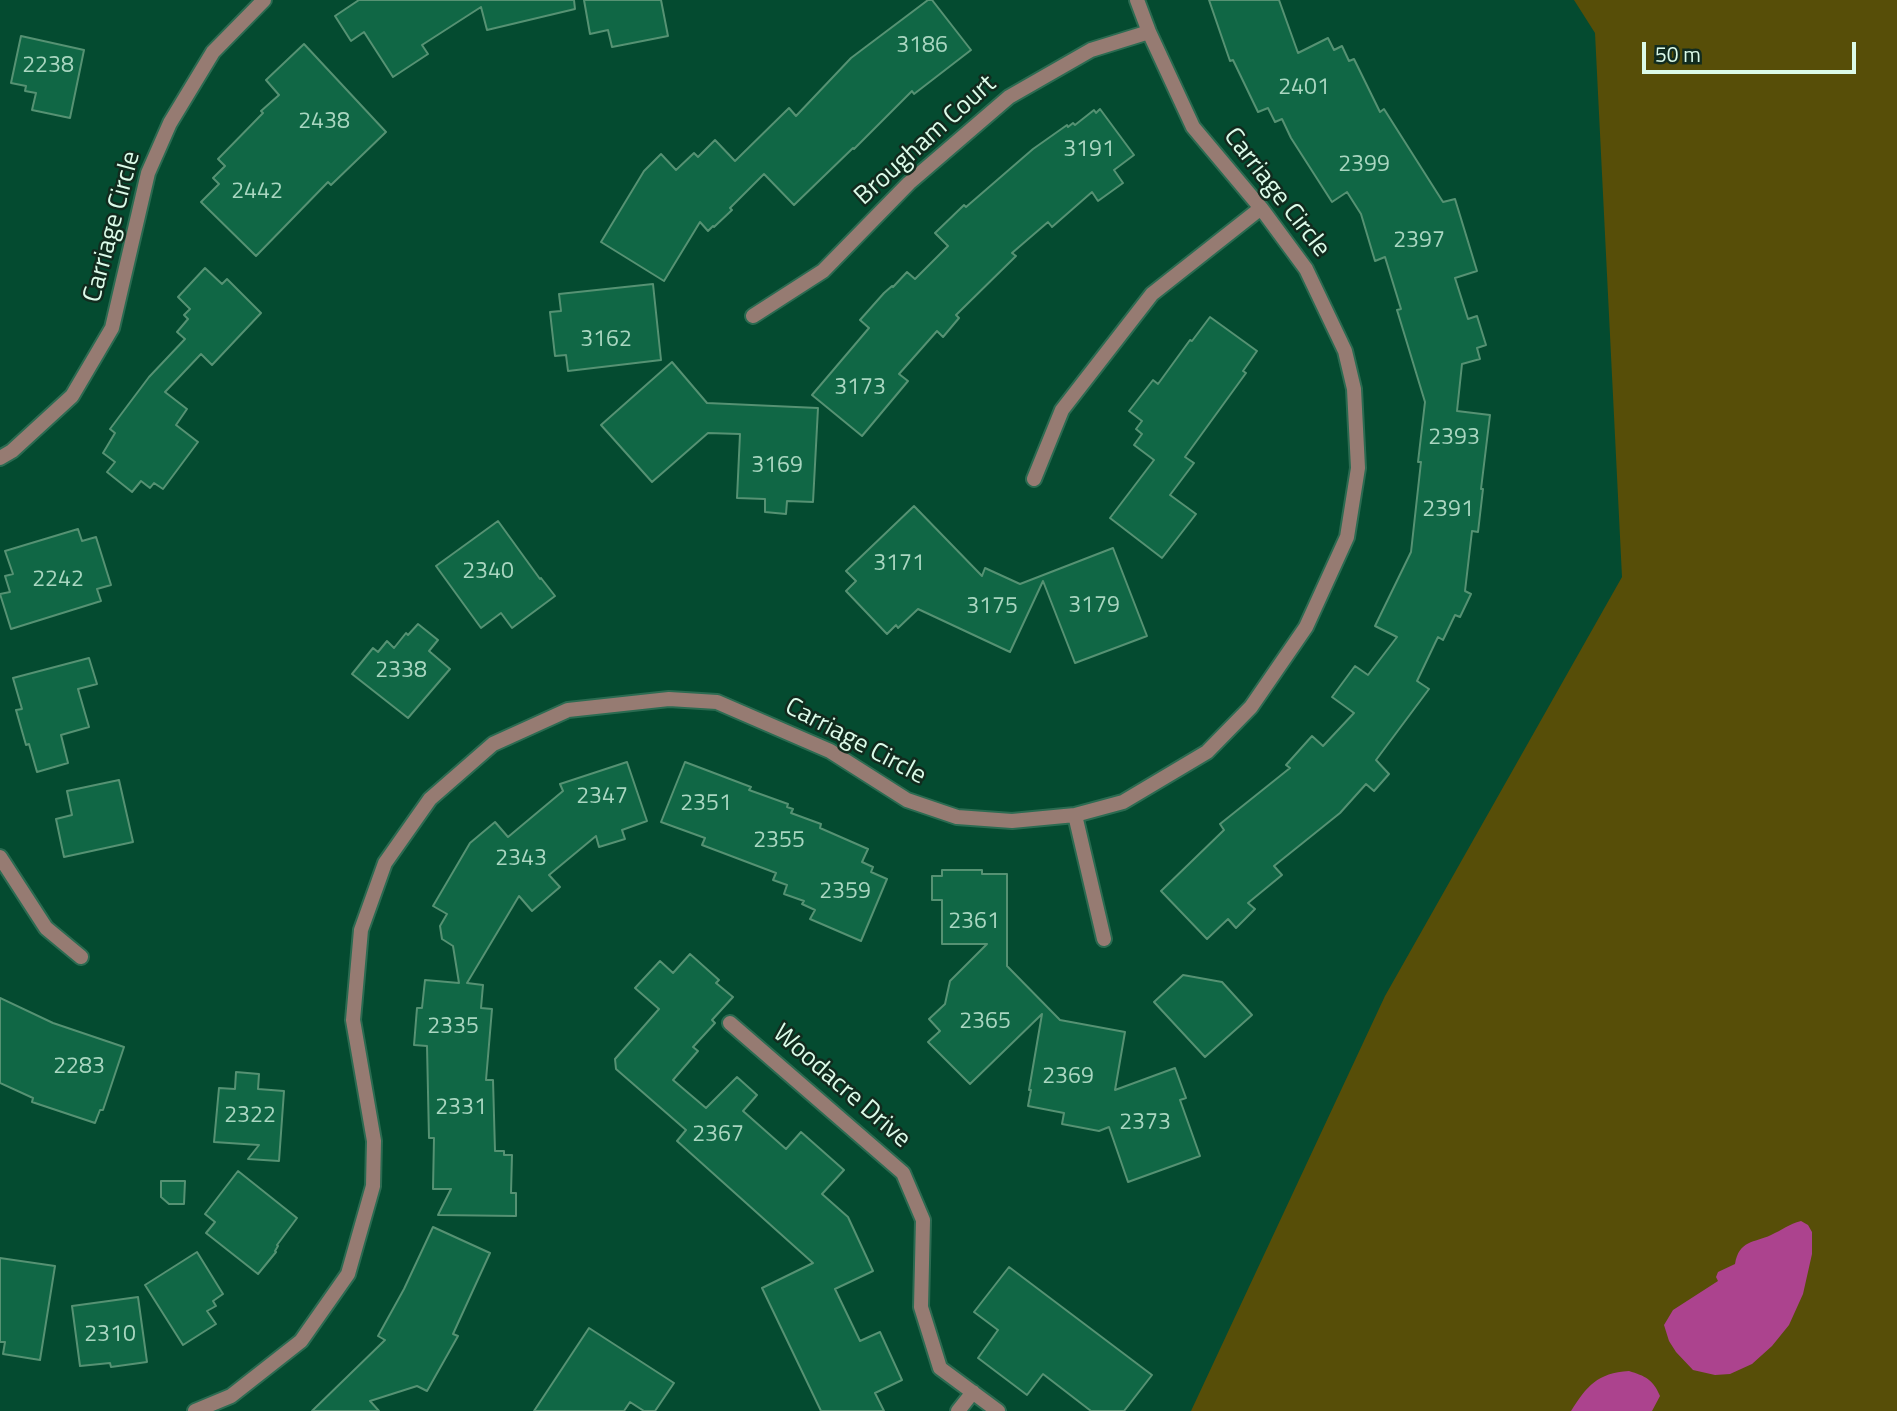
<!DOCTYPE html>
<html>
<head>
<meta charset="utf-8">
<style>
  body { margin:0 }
  #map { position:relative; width:1897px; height:1411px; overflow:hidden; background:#044b30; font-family:"Titillium Web",sans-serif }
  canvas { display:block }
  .scale { position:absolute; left:1642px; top:42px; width:214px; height:32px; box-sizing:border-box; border:4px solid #dcfbe9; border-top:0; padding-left:9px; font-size:21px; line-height:24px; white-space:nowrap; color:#dcfbe9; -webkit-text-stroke:5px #112b1e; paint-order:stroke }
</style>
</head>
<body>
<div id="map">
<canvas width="1897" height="1411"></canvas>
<div class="scale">50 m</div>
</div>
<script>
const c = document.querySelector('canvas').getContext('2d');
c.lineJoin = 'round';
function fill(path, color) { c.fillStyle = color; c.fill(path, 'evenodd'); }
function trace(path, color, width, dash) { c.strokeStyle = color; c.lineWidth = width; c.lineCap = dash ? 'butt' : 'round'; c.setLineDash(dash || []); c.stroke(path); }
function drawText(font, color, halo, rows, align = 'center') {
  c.font = font + ' "Titillium Web",sans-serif'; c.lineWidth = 5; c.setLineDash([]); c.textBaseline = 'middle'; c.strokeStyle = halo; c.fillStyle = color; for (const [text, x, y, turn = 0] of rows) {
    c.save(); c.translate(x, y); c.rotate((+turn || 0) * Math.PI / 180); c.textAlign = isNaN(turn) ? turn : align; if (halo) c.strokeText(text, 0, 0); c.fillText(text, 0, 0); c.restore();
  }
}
const green = new Path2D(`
  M1574,0h323v1411h-706l194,-415 237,-419 -27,-544z`);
const water = new Path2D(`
  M1801,1221l7,4 4,7v22l-9,40 -14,31 -17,21 -20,18 -22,10 -15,1 -22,-5 -17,-18 -7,-11 -5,-16 9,-15 45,-29 -2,-4 2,-5 17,-8c4,-24 19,-21 36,-29 11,-5 18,-11 30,-14z
  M1629,1371c16,5 24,8 31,25l-8,15h-81c16,-25 26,-38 58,-40z`);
const building = new Path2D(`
  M359,0h215l1,9 -88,21 -6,-23 -59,38 6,9 -35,23 -29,-45 -13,9 -16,-25z
  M584,0h77l7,36 -56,11 -4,-17 -18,4z
  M928,0h4l39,50 -57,44 -2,-3 -58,58 -1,-1 -59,57 -30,-31 -34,34 2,2 -18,17 -1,-1 -5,5 -8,-9 -36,59 -63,-39 43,-71 17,-17 15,16 18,-17 4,4 17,-17 20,21 54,-53 7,8 55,-58z
  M1209,0h70l19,53 30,-15 6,12 8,-4 7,15 5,-2 26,53 4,-3 59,93 12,-3 22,72 -22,7 13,41 9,-3 9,29 -9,3 3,11 -18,5 -5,47 33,4 -9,74h2l-5,43 -6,-1 -7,60 6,3 -11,23 -5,-2 -12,25 -5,-3 -21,44 12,8 -53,71 13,14 -15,17 -8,-7 -26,29 -66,53 8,9 -34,28 7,6 -19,19 -8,-9 -21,20 -46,-48 63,-61 -4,-6 70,-56 -4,-3 26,-29 11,10 31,-33 -22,-16 23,-31 13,9 29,-38 -22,-11 36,-74 10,-90h-3l7,-60 -28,-92 4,-1 -16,-52 -10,4 -14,-47 -14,-22 -15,10 -41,-64 -9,-19 -7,3 -7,-14 -10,4 -25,-52 -3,1z
  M21,36l63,14 -14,68 -38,-8 4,-17 -11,-2 1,-5 -15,-3z
  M304,44l82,88 -55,53 -3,-3 -72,74 -55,-54 18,-18 -6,-6 12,-12 -7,-7 45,-46 -2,-2 18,-16 -13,-15z
  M1100,109l34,46 -20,15 9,13 -25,18 -6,-9 -40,35 -4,-5 -36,31 4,3 -60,59 3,3 -16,19 -6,-6 -38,43 9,7 -46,55 -50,-41 57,-67 -9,-8 24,-27 8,-7 1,1 14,-15 8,7 33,-33 -13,-13 29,-28 2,2 67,-58 34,-24 1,2 5,-4 2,2 19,-15 2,3z
  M205,268l17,16 5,-5 34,34 -49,52 -11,-11 -36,38 22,17 -11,16 22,17 -35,47 -9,-6 -4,5 -9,-7 -9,11 -25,-20 8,-10 -12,-9 12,-20 -5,-4 39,-52 36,-38 -8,-7 11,-13 -4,-4 6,-6 -12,-12z
  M653,284l8,76 -93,11 -2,-16 -11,1 -5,-44 11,-1 -2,-17z
  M1210,317l47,34 -14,20 3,2 -61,84 9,6 -24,32 26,19 -34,44 -52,-40 44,-58 -20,-15 8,-11 -6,-5 6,-8 -13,-10 24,-31 5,4 32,-44 2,1z
  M672,362l35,41 111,5 -5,94 -26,-1 -1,13 -21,-2v-13l-28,-1 3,-64 -32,-1 -56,49 -51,-57z
  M914,506l68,70 3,-8 35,16 93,-36 34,88 -72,27 -32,-82 -33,71 -92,-43 -20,19 -2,-3 -9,9 -41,-43 10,-10 -10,-10z
  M498,521l42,58 1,-1 14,18 -43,32 -11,-15 -20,15 -45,-62z
  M78,529l4,12 14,-4 15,48 -14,4 4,12 -90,28 -11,-35 10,-2 -5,-16 8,-2 -8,-23z
  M418,624l20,16 -9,11 21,18 -42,49 -56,-44 21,-26 5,4 9,-11 7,7 12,-15 2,2z
  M89,658l8,26 -19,5 11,38 -28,8 7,28 -31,9 -8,-28 -3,1 -10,-35 6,-1 -9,-31z
  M627,762l20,59 -25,9 3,9 -26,8 -3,-11 -47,39 11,12 -28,24 -13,-15 -52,87 16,2 -2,23 11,1 -6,71h7l2,71h9v4h8l-1,38h5v23l-78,-1 13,-26h-18l1,-51h-5l-2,-92 -13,-1 3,-37h5l3,-28 34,3 -6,-37 -11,-7 -2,-13 7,-12 -14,-8 37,-63 25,-21 13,15 55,-46 -3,-7z
  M685,762l66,25 -2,3 39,14 -1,3 6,2 -2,4 30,11 -1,4 48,21 -6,13 11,5 -2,5 16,7 -26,62 -51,-22 5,-9 -13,-6 2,-3 -20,-7 3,-9 -14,-5 3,-7 -74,-28 3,-7 -44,-16z
  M119,780l14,62 -69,15 -8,-38 16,-4 -5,-24z
  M942,870h40v4h25v92l53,54 65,12 -10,58 60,-22 11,30 -6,2 20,56 -72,26 -19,-55 -10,4 -37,-7 2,-11 -36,-7 3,-16h-2l13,-76 -72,70 -42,-42 12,-11 -11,-12 16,-15 5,-23 37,-37h-45v-44h-10v-24h10z
  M690,954l29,26 -3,3 17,14 -21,23 3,3 -22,24 5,4 -25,29 33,28 31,-31 20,18 -14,16 43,38 15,-17 43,38 -22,24 26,23 25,54 -38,18 25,52 20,-9 22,48 -27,13 9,18h-63l-59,-123 51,-25 -136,-122 9,-11 -70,-61 -1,-10 44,-50 -24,-21 25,-27 13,12z
  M1183,975l39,7 30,33 -47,42 -51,-55z
  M0,998l53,25 71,24 -21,63h-3l-5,13 -63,-21 1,-4 -33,-15z
  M236,1072l23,2 -1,15 26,2 -5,70 -31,-2 11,-14 -45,-3 5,-54 16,1z
  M238,1171l59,47 -20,27 1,1 -3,5 1,1 -18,22 -52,-41 9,-11 -10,-8z
  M161,1181h24l-1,23h-15l-8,-7z
  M433,1227l57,26 -37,81 5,2 -31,55 -10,-5 -47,15 9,10h-67l73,-71 -7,-4 26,-47z
  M197,1252l26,42 -10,7 3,5 -9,5 9,13 -33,21 -38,-60z
  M0,1258l55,8 -15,94 -37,-6 2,-12h-5z
  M1009,1267l143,108 -28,36h-33l-48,-37 -16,21 -49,-37 20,-28 -24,-18z
  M138,1297l9,65 -36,5 -1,-4 -30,3 -8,-60z
  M589,1328l85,55 -19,28h-11l-14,-9 -6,9h-90z`);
const minor = new Path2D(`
  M753,316l70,-45 86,-88 100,-86 82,-47 58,-18
  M0,458l12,-7 60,-55 40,-68 36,-155 22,-50 43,-71 51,-52
  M1034,479l28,-69 90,-116 109,-86
  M1075,815l29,124
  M0,857l46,71 35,29
  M730,1023l173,150 20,47 -2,87 19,61 58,43
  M195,1411l36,-15 70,-55 47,-67 25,-88 1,-45 -21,-121 8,-90 24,-67 45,-64 63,-55 75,-34 101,-11 48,3 113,49 77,49 50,17 55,4 63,-6 48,-13 84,-50 44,-45 55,-80 41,-90 11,-69 -4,-79 -9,-38 -39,-82 -45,-61 -68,-81 -44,-95 -12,-32
  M958,1411l15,-19`);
const numberNames = [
  ["3186",922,46],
  ["2238",48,66],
  ["2401",1304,88],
  ["2438",324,122],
  ["3191",1089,150],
  ["2399",1364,165],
  ["2442",257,192],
  ["2397",1419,241],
  ["3162",606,340],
  ["3173",860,388],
  ["2393",1454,438],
  ["3169",777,466],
  ["2391",1448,510],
  ["3171",899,564],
  ["2340",488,572],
  ["2242",58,580],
  ["3179",1094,606],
  ["3175",992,607],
  ["2338",401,671],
  ["2347",602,797],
  ["2351",706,804],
  ["2355",779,841],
  ["2343",521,859],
  ["2359",845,892],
  ["2361",974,922],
  ["2365",985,1022],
  ["2335",453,1027],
  ["2283",79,1067],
  ["2369",1068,1077],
  ["2331",461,1108],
  ["2322",250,1116],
  ["2373",1145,1123],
  ["2367",718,1135],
  ["2310",110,1335]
];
const streetNames = [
  ["Brougham Court",926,141,-42],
  ["Carriage Circle",1276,193,52],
  ["Carriage Circle",113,227,-75],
  ["Carriage Circle",855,742,28],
  ["Woodacre Drive",841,1087,41]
];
fill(green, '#574e08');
fill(water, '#ac438e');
fill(building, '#106745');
trace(building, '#569273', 2);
trace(minor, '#2b6b51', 18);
trace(minor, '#967b72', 14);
drawText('23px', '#a9d6c0', null, numberNames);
drawText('26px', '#dcfbe9', '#112b1e', streetNames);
</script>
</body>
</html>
